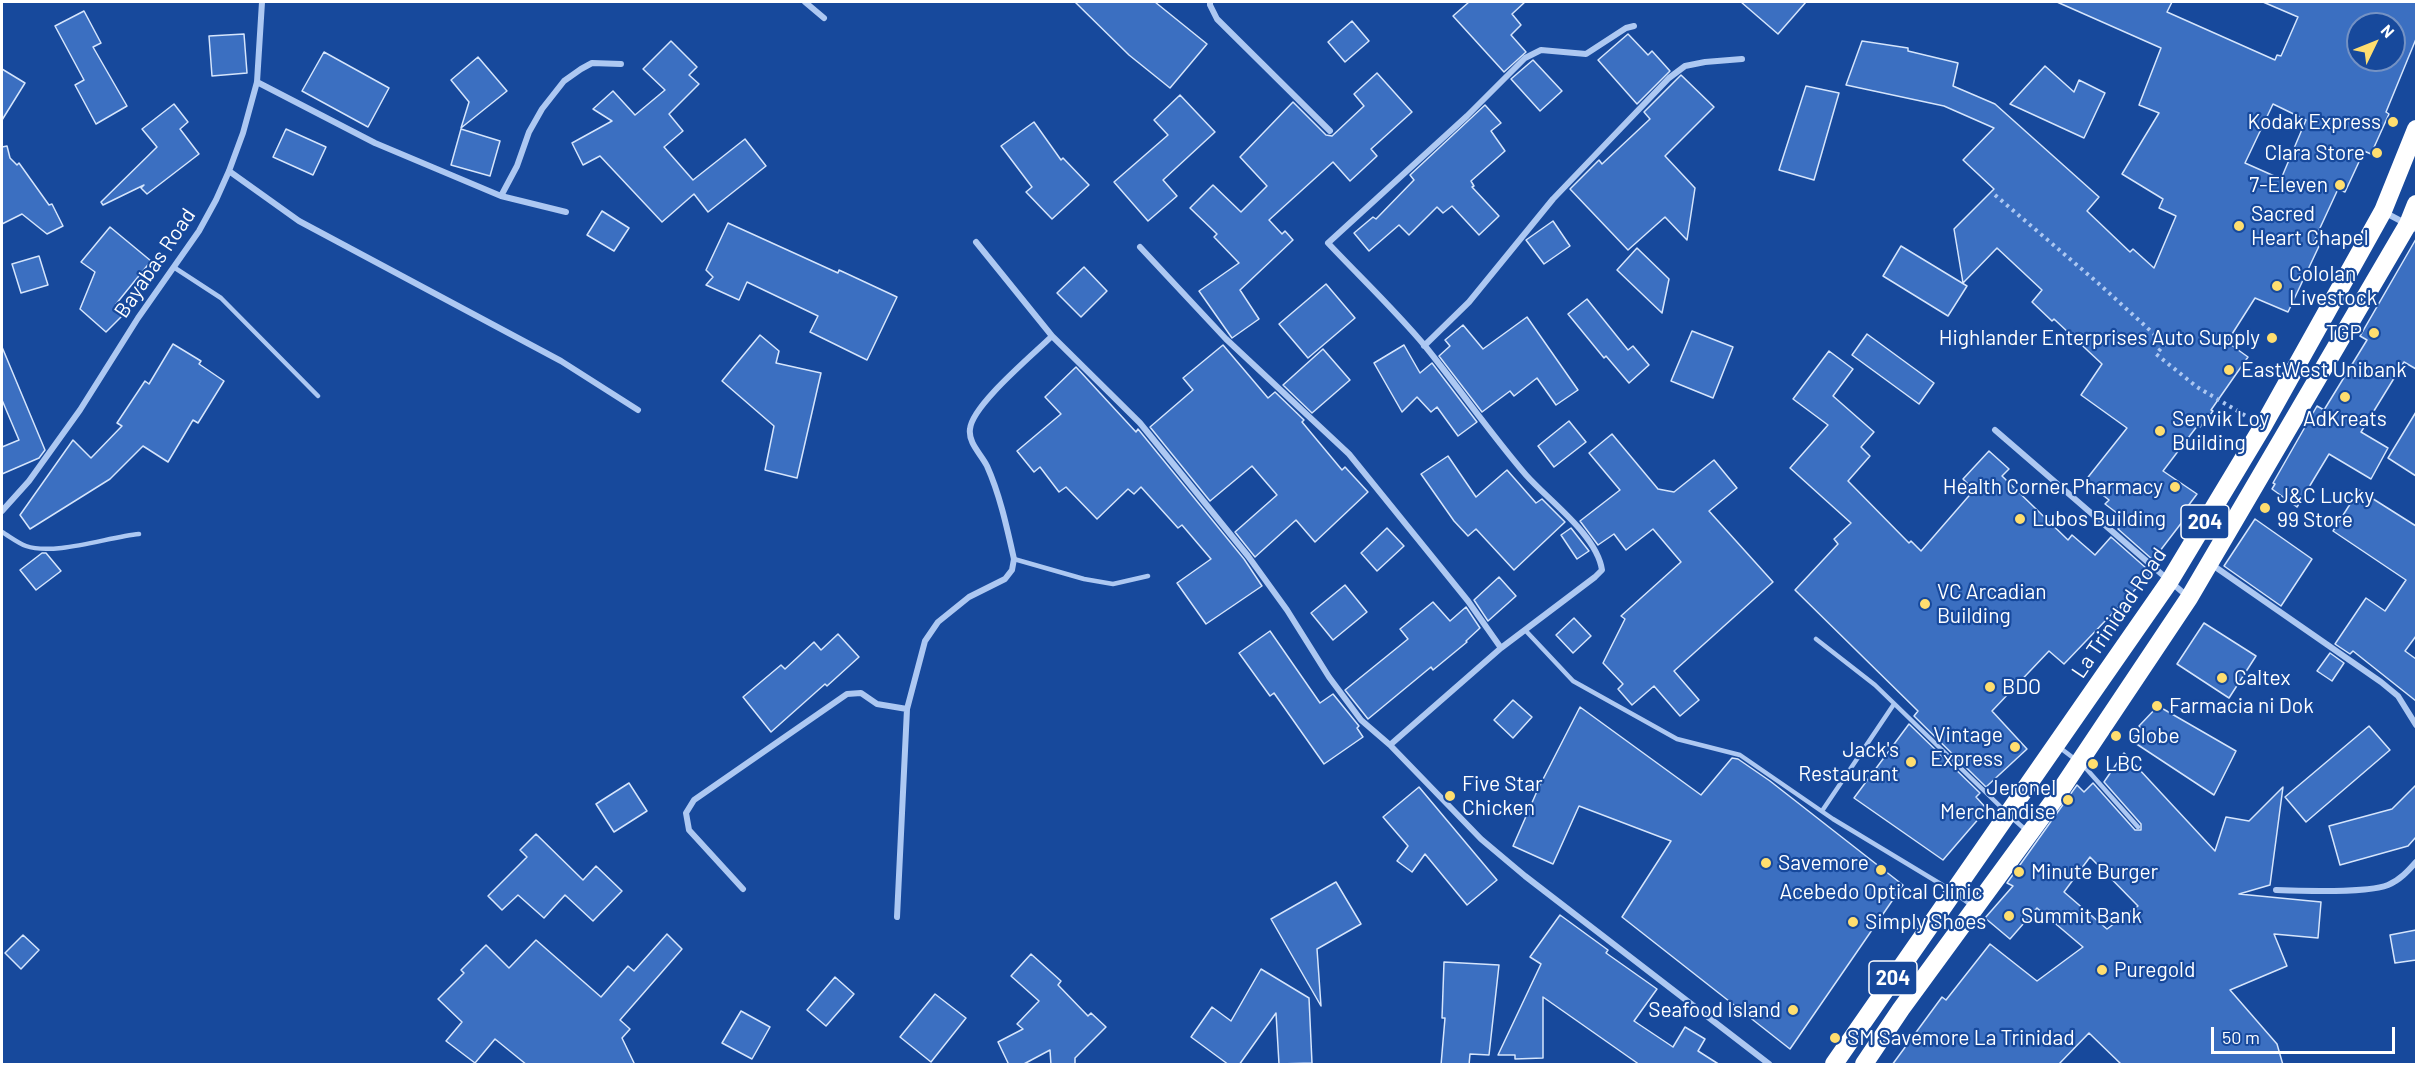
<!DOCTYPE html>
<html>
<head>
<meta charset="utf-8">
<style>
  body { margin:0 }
  #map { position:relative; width:2418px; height:1066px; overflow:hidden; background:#17499c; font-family:Barlow,sans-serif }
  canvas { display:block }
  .frame { position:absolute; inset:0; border:3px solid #fff; pointer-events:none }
  .north { position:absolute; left:2346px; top:12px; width:60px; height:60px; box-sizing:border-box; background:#17499c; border:2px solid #7492c4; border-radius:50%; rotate:47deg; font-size:16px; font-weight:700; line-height:24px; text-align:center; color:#fff }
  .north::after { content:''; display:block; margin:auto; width:21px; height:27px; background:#ffde6f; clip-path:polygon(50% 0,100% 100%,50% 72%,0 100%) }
  .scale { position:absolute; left:2211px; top:1027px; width:184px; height:27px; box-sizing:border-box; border:3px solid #fff; border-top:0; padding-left:8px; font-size:18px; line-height:21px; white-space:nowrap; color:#fff; -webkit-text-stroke:4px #17499c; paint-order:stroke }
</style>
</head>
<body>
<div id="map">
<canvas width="2418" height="1066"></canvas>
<div class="frame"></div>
<div class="north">N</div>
<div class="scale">50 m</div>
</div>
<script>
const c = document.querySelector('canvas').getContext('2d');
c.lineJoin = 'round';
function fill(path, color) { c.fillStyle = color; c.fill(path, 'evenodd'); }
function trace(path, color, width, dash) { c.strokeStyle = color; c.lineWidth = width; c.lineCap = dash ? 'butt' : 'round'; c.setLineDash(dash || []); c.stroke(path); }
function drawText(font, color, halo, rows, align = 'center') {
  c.font = font + ' Barlow,sans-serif'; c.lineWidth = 4.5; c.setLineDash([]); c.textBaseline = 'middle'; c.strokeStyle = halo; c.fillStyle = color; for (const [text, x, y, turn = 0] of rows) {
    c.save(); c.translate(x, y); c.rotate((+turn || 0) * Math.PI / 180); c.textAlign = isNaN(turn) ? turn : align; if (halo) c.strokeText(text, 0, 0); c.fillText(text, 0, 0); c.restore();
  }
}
const building = new Path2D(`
  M1075,2h80l52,42 -37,44 -41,-33z
  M1469,2h56l-13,12 9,11 -10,10 15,17 -22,20 -51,-56z
  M1741,2h65l-28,32z
  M2057,2h115l-5,10 108,48 2,-5 4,1 17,-39 -35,-15h153v37l-30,73 3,2 -18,40 -7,-3 -19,41 -7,-3 -24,52 6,3 -32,68 -33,-14 -28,44 21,15 -37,53 2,1 -13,16 -2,-2 -35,46 34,23 -12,16 4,3 -36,47 -35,-31 8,-9 -21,-16 4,-4 -24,-19 42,-53 -46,-33 21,-31 -48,-45 -2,2 -20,-19 10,-12 -45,-42 -34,35 -9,-54 40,-40 -31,-29 31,-32 -50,-22 -98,-21 16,-44 46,7v3l50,12 -5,23 42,18 104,93 -12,14 43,41 3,-3 21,19 22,-52 -17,-8 4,-9 -41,-25 37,-61 -20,-8 22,-57zM2358,24h36v36h-36zM2273,104l33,16 -25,59 -36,-16z
  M84,11l17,32 -8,4 34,59 -31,18 -21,-39 9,-5 -29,-54z
  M1352,21l17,20 -24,21 -17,-20z
  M244,34l3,39 -35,3 -3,-40z
  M1628,34l20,21 4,-4 18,20 -33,33 -39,-44z
  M671,41l26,26 -8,8 10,9 -30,30 14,17 -19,16 29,33 52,-41 21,27 -58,46 -14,-18 -32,28 -62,-66 -17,9 -11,-22 40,-22 -19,-12 20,-18 22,24 30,-25 -22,-21z
  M324,52l65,36 -21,39 -66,-36z
  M478,57l29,34 -46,37 8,-26 -18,-22z
  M1533,60l29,31 -22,20 -29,-32z
  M2045,66l29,26 5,-12 26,13 -21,45 -74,-34z
  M2,69l23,14 -23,37z
  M1377,73l35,39 -41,37 6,7 -27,25 -17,-19 -64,58 13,14 3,-3 8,9 -53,50 19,29 -27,19 -33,-47 40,-28 -25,-26 3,-3 -27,-26 23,-23 28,27 26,-26 -27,-29 53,-55 33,33 6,1 32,-30 -10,-12z
  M1681,75l33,32 -49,49 30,32 -8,52 -22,-23 -37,33 -58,-61 29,-29 3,4 48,-45 -6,-7z
  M1806,86l33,7 -25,87 -35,-10z
  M1180,95l35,37 -52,48 14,16 -29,25 -34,-39 54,-47 -14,-15z
  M174,104l14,18 -8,7 19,25 -52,40 -6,-6 3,-3 -41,20 -2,-3 56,-55 -15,-18z
  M1485,105l16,18 -10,8 14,20 -34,30 3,5 -2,1 27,29 -20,19 -27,-29 -9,7 -6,-6 -28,28 -10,-10 -30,26 -15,-18 19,-16 3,2 38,-39 -4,-5z
  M1034,122l27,38 2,-2 26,27 -37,34 -26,-27 6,-5 -31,-41z
  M286,129l40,18 -13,28 -40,-18z
  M461,129l39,12 -10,35 -39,-11z
  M7,146l3,12 7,7 2,-2 30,42 3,-1 11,22 -16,8 -25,-20 -20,10v-77z
  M602,211l27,17 -15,23 -27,-16z
  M1553,221l17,25 -26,18 -18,-24z
  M728,223l110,50 1,-3 58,27 -30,63 -57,-28 8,-16 -71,-34 -8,18 -33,-15 7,-8 -7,-7z
  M110,227l41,34 -35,43 10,8 -20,20 -26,-23 15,-37 -14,-10z
  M2416,239v130l-12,-7 -43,70 27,16 -17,31 -42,-25 -32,53 -25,-18 3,-5 -2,-1 44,-77 7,4 43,-70 -7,-4z
  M1901,246l66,40 -19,30 -65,-40z
  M1637,248l32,31 -7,34 -45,-43z
  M39,256l9,29 -27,8 -9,-29z
  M1084,267l23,24 -26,26 -24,-24z
  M1326,284l29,34 -47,40 -29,-34z
  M1587,299l41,51 5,-4 16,19 -20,18 -23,-27 -2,2 -36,-44z
  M1527,317l51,73 -22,15 -19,-27 -23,18 -4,-5 -28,21 -43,-56 11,-10 -5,-6 18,-15 20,24z
  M1692,331l41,16 -20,51 -42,-17z
  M1867,334l67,49 -15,21 -67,-49z
  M760,335l19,16 -3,12 45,10 -24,105 -32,-8 9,-44 -52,-45z
  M173,344l28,17 -2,3 25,17 -26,42 -5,-3 -25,42 -25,-16 -33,33 -80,50 -10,-14 53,-75 18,18 31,-32 -5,-3 28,-42 4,3z
  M1223,345l45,53 7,-6 29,28 -2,2 40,48 3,-3 23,25 -53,50 -19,-22 -41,37 -20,-25 42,-37 -25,-29 -42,35 -60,-74 43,-37 -10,-12z
  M1404,345l16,28 12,-10 45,59 -19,14 -21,-29 -6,5 -14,-15 -15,15 -28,-49z
  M2,347l43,103 -6,8 -37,16v-27l17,-7 -17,-40z
  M1323,349l27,31 -38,33 -29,-28z
  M1829,351l24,18 -20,27 41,36 -13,15 9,9 -22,25 61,62 2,-2 10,10 53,-61 -11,-11 26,-28 20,18 -7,7 66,64 4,-5 23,20 16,-18 35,31 -1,2 5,4 -86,90 -15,-13 -57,60 35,38 -41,38 -72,-71 4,-5 -123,-121 43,-46 -4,-5 17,-16 -61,-55 38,-43 -35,-26z
  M1076,367l60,65 2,-3 106,130 18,27 -56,38 -29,-41 34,-24 -29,-34 -4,3 -37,-41 -7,7 -6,-5 -31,30 -31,-32 -7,5 -19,-25 -6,5 -17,-21 44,-37 -16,-17z
  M2416,412v64l-28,-18z
  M1569,421l17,21 -32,25 -16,-21z
  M1612,434l46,55 16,3 40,-32 23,28 -28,23 64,71 -99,89 25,29 -19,16 -26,-30 -22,19 -14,-16 5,-5 -20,-21 22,-44 -4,-3 60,-54 -28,-33 -27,21 -12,-16 -16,11 -18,-24 40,-31 -31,-37z
  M1448,456l28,41 31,-27 29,33 6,-4 23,23 -51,48 -38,-41 -8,7 -14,-15 -33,-47z
  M2359,490l57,36v110l-11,15 11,8v42l-63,-50 -3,3 -15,-10 31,-46 19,13 21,-31 -73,-49z
  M2255,519l57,40 -31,47 -57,-40z
  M1387,528l17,18 -27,25 -16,-18z
  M1571,528l18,23 -12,8 -16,-24z
  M42,553h4l15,18 -25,19 -16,-20z
  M1499,577l17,19 -28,25 -14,-21z
  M1345,585l22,27 -34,28 -22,-27z
  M1433,602l17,19 16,-14 14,21 -14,13 1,1 -34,28 -2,-3 -63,52 -23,-29 63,-51 -8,-10z
  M1574,618l17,18 -18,17 -17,-18z
  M2204,623l52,33 -27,42 -52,-34z
  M1270,631l50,72 13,-9 26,32 -2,2 6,9 -39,27 -50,-71 -4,3 -31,-43z
  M838,634l21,23 -32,29 -2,-2 -54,48 -28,-35 38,-32 4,4 29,-27 7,8z
  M2330,653l14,10 -12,18 -15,-10z
  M1513,700l19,17 -19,21 -19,-18z
  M2158,706l78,45 -22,44 -82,-54 9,-13 -2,-2z
  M1580,707l121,88 31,-37 6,1 32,22 133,104 -113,164 -168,-132 49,-76 -92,-35 -26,58 -40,-18 25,-57z
  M1909,724l71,69 -4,4 11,12 -44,51 -89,-62z
  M2369,726l21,24 -84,72 -21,-25z
  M2124,753l91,98 11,-34 23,4 34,-34 -13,98 -31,9 82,8 -3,36 -44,-4 13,32 -57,24 47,54 6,21h-161l-33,-32 -31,32h-166l50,-68 4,3 44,-56 47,37 46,-34 -46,-39 -27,31 -25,-21 28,-32 -6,-3 70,-98 7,7 9,-9 42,47h6v-6l-37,-42zM2090,857l48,49 -31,23 -43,-37z
  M629,783l18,28 -33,21 -18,-28z
  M2416,785v52l-8,9 -68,19 -11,-39 63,-17z
  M1419,787l78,93 -30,25 -42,-51 -13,18 -15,-11 11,-15 -25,-29z
  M536,834l47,46 13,-14 26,25 -29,30 -28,-26 -21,23 -26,-23 -16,15 -14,-14 39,-39 -7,-7z
  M1336,882l25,42 -44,25 4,57 -50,-87z
  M1560,915l48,35 -2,3 51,36 -23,32 39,26 12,-20 20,12 -7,12 22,14h-80l-97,-68v61l-28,1v-4h-17l43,-91 -11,-7z
  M2416,930v30l-21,3 -5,-28z
  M667,934l15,15 -62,71 10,9 -8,9 13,27h-108l-32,-26 -20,24 -29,-22 16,-19 -24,-23 26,-26 -3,-3 25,-25 23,23 27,-28 65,57 27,-31 6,5z
  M23,935l16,15 -18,19 -16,-16z
  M1031,954l30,27 -3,4 30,31 3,-3 15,14 -31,31v7h-24l-1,-15 -28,15h-13l-11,-23 25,-13 -6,-5 22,-23 -28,-25z
  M1444,962l55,3 -10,90 -19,-1 -1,11h-28l4,-47h-3z
  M1261,969l48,29 3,65 -33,1 -3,-51 -37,52h-10l-38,-28 21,-30 19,14z
  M835,977l19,17 -28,32 -19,-16z
  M935,994l31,24 -35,44 -31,-25z
  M741,1011l29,16 -18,32 -30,-16z`);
const path = new Path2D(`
  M1995,195l103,88 67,61 -9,10 41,33 49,29`);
const lane = new Path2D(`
  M175,268l46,30 97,98
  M2,532c7,4 16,11 24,14 28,10 82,-9 113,-12
  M1014,559l70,20 29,5 35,-8
  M1526,631l47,50 104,58 63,16 93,64 116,70
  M1816,639l59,46 130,126
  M2059,747l17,13
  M2083,765l55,62
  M1822,811l72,-107
  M2011,817l16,14
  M1956,894l15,11`);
const street = new Path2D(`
  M805,2l19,16
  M1210,2v3l7,14 113,112
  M257,82l118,61 126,53 16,-30 12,-34 13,-23 22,-28 17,-12 11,-6 29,1
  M229,171l70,50 262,140 77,49
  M501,196l65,16
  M2384,212l32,17
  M976,242l76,94 88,87 108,133 39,54 42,67 32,43 29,25 111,-97 94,-71 7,-7c-5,-35 -53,-69 -76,-95 -36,-42 -67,-87 -101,-129 -30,-36 -65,-69 -97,-103l139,-127 58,-58 16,-8 45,4 40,-26 8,-2
  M1140,247l86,92 123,115 119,147 33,47
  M1424,346l45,-44 84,-103 116,-121 16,-12 20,-4 37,-3
  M1995,430l192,166
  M2,511l27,-30 51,-71 58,-92 61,-87 17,-31 13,-29 14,-38 14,-51 5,-80
  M2211,564l170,118 17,14 18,29
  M1390,745l91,94 44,37 244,188
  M743,889l-54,-59 -3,-17 8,-13 153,-106 14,-1 16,11 30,5
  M2276,890c24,1 92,3 112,-5 12,-5 20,-14 28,-23
  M897,917l10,-208 18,-68 13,-19 31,-25 36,-18 7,-9 2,-11c-7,-31 -14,-64 -27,-93 -6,-12 -19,-23 -17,-37 2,-24 64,-75 82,-93`);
const highway = new Path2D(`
  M1834,1064l335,-482 94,-156 120,-215 33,-82
  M1864,1064l37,-55 153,-209 135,-202 219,-374 8,-20`);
const markers = [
  [2393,122,6,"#ffde6f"],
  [2377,153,6,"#ffde6f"],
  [2340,185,6,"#ffde6f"],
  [2239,226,6,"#ffde6f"],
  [2277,286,6,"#ffde6f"],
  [2374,333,6,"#ffde6f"],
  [2272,338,6,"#ffde6f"],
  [2229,370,6,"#ffde6f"],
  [2345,397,6,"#ffde6f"],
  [2160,431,6,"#ffde6f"],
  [2175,487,6,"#ffde6f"],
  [2265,508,6,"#ffde6f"],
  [2020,519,6,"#ffde6f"],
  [1925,604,6,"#ffde6f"],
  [2222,678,6,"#ffde6f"],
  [1990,687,6,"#ffde6f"],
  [2157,706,6,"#ffde6f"],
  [2116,736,6,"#ffde6f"],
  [2015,747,6,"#ffde6f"],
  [1911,762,6,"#ffde6f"],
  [2093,764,6,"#ffde6f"],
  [1450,796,6,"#ffde6f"],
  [2068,800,6,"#ffde6f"],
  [1766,863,6,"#ffde6f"],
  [1881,870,6,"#ffde6f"],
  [2019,872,6,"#ffde6f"],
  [2009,916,6,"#ffde6f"],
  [1853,922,6,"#ffde6f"],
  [2102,970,6,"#ffde6f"],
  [1793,1010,6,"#ffde6f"],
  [1835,1038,6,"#ffde6f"]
];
const shields = [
  [2205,522,48],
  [1893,978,48]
];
const shieldNames = [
  ["204",2205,522],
  ["204",1893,978]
];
const poiNames = [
  ["Kodak Express",2381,122,"right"],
  ["Clara Store",2365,153,"right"],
  ["7-Eleven",2328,185,"right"],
  ["Sacred",2251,214],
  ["Heart Chapel",2251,238],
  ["Cololan",2289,274],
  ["Livestock",2289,298],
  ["TGP",2362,333,"right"],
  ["Highlander Enterprises Auto Supply",2260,338,"right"],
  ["EastWest Unibank",2241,370],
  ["Senvik Loy",2172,419],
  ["Building",2172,443],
  ["AdKreats",2345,419,"center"],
  ["Health Corner Pharmacy",2163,487,"right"],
  ["J&C Lucky",2277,496],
  ["99 Store",2277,520],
  ["Lubos Building",2032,519],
  ["VC Arcadian",1937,592],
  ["Building",1937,616],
  ["Caltex",2234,678],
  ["BDO",2002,687],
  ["Farmacia ni Dok",2169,706],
  ["Vintage",2003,735,"right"],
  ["Express",2003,759,"right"],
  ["Globe",2128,736],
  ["Jack's",1899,750,"right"],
  ["Restaurant",1899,774,"right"],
  ["LBC",2105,764],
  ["Five Star",1462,784],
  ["Chicken",1462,808],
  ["Jeronel",2056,788,"right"],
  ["Merchandise",2056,812,"right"],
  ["Savemore",1778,863],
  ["Minute Burger",2031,872],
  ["Acebedo Optical Clinic",1881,892,"center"],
  ["Summit Bank",2021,916],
  ["Simply Shoes",1865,922],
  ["Puregold",2114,970],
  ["Seafood Island",1781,1010,"right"],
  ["SM Savemore La Trinidad",1847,1038]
];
const streetNames = [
  ["Bayabas Road",155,263,-56],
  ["La Trinidad Road",2119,613,-56]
];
fill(building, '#3b6fc1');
trace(building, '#d5e5fc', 1.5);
trace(path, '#adc8f2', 4, [3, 4.5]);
trace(lane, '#adc8f2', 4.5);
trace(street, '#adc8f2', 6);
trace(highway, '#fff', 18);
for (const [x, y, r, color] of markers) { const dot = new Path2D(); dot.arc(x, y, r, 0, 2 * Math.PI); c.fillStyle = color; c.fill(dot); trace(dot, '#17499c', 2); }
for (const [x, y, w] of shields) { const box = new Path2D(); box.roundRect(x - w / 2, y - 17, w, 34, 4.5); c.fillStyle = '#17499c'; c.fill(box); trace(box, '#fff', 1.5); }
drawText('bold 20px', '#fff', null, shieldNames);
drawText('21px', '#fff', '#17499c', poiNames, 'left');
drawText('21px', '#fff', '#17499c', streetNames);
</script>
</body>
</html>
